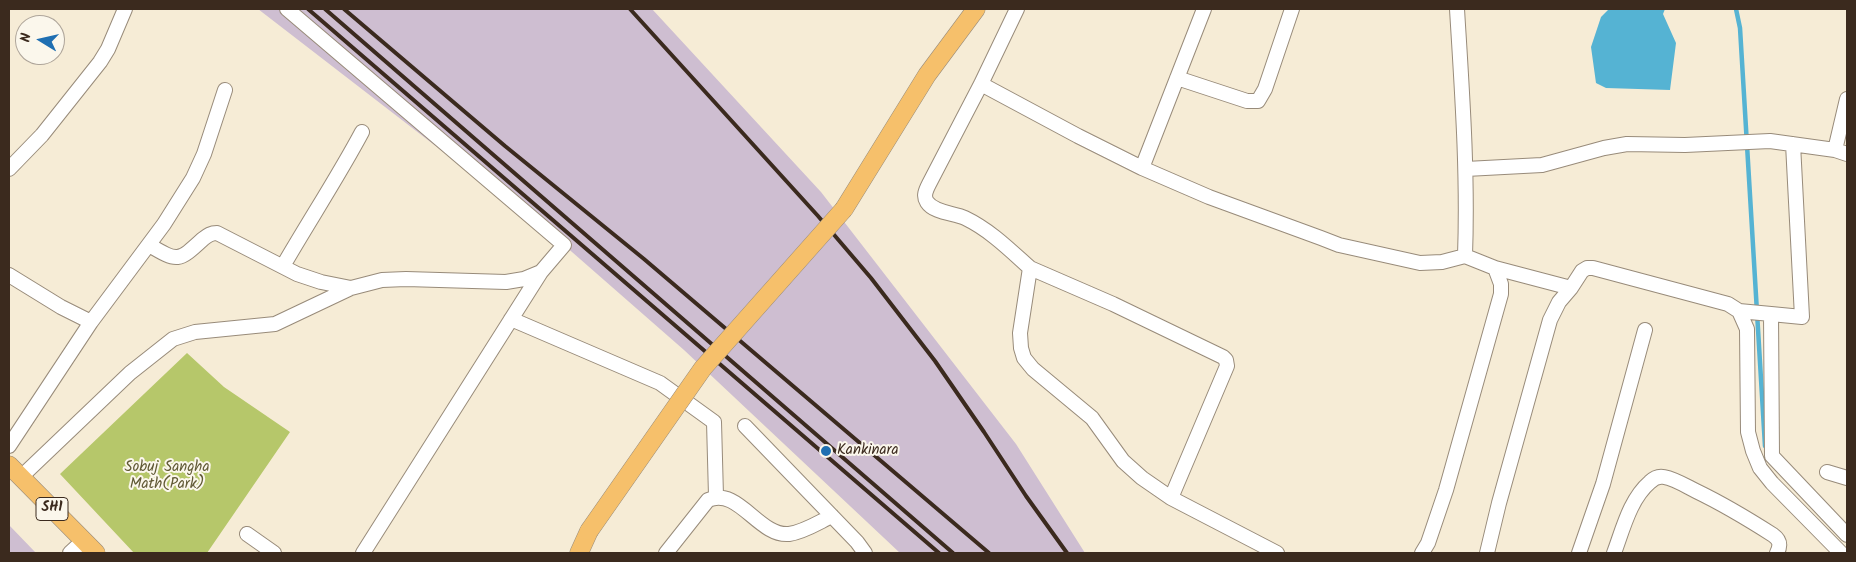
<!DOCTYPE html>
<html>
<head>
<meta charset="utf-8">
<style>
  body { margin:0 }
  #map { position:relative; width:1856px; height:562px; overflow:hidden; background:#f6ecd6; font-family:Kalam,sans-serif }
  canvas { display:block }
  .frame { position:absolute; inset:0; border:10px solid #3b2a1e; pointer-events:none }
  .north { position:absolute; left:15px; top:15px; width:50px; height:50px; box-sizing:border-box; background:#fbf7ec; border:1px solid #aea59a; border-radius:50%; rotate:279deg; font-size:14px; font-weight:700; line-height:20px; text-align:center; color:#3b2a1e }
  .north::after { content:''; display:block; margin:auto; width:18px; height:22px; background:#1f6fb2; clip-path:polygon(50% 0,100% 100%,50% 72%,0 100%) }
</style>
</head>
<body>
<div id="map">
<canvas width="1856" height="562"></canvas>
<div class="frame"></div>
<div class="north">N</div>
</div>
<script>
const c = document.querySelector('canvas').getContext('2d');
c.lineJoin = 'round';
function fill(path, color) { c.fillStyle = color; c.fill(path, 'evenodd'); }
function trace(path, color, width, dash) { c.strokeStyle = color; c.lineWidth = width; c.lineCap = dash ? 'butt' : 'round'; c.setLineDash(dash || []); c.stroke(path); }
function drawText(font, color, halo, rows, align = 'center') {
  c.font = font + ' Kalam,sans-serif'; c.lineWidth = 4; c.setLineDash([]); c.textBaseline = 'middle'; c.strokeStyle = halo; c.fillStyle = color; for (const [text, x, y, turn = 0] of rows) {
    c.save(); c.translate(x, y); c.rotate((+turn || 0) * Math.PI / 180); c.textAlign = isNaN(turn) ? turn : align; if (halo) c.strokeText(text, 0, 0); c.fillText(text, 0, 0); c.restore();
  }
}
const industrial = new Path2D(`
  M258,9h394l169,183 195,252 69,109h-185l-216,-203 -120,-105z
  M9,524v1l27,28h-27z`);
const green = new Path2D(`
  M187,353l37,34 66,45 -83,121h-73l-74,-79z`);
const water = new Path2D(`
  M1609,9h56l-2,5 13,29 -6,47 -64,-2 -10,-5 -5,-36 10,-30z`);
const stream = new Path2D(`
  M1736,9l4,19 25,418`);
const minor = new Path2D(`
  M1017,9l-36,75 -52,100c-3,6 -6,12 -2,18 7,11 27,11 38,16 25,12 45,32 65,50l-10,65 1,15 3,10 9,11 59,49 31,43 19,17 29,20 106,55
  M1177,78l70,23h11l7,-12 27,-80
  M981,84l97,52 64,32 67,29 112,41 18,7 81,18 22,-1 23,-6c3,-83 -3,-165 -8,-247
  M1793,144l9,173 -31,-3 1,142 75,79
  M1835,150l12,-51
  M1142,168l62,-159
  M9,169l33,-34 58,-73 8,-13 17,-40
  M1466,169l76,-4 62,-17 23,-4 58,1 85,-4 65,9 12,4
  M149,245c29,17 29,17 54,-6 5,-4 8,-6 14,-6l80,41 24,8 30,6
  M283,266c26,-45 55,-89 79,-134
  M1030,268l83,36 110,53 3,3 1,6 -56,132
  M1495,268l76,20
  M9,275l52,32 30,15
  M1739,311l32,3
  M511,319l149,64 54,39 2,74
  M745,426l112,116 8,11
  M9,446l82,-124 73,-98 29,-46 11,-24 21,-64
  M1827,472l20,6
  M21,477l109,-104 43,-34 22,-7 80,-8 76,-36 31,-8 24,-1 100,3 18,-3 17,-7 23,-27 -277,-236
  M247,534l27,19
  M70,553l13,-12
  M363,553l178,-281
  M666,553l42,-53c30,-14 51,37 81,34 15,-2 30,-12 43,-18
  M1422,553l6,-10 18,-53 55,-196v-10l-6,-16 -30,-12
  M1487,553l12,-50 51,-183 9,-18 12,-14 11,-17 5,-3h6l135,36 11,7 8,18 1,103 5,19 7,17 12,15 69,70
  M1579,553l24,-69 42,-154
  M1614,553c9,-24 16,-54 36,-71 4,-4 9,-6 14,-5 11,2 22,9 32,14 27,13 52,28 77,44 7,5 8,10 4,18`);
const major = new Path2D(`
  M844,209l83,-134 49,-66
  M9,465l87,88
  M579,553l10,-22`);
const rail = new Path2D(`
  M308,9l631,544
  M325,9l628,544
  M344,9l161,137 139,113 345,294
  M630,9l188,207 53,62 64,83 49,71 42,64 41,57`);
const majorBridge = new Path2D(`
  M589,531l114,-163 141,-159`);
const markers = [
  [826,451,6,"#1f6fb2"]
];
const shields = [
  [52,509,32]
];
const shieldNames = [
  ["SH1",52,509]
];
const poiNames = [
  ["Kankinara",837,451]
];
const parkNames = [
  ["Sobuj Sangha",167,468],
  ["Math(Park)",167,485]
];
fill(industrial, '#cebed1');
fill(green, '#b6c76a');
fill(water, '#55b3d3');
trace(stream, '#55b3d3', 4.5);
trace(minor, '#988b7a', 16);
trace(major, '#988b7a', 19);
trace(minor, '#fff', 14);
trace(major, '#f6c06b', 18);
trace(rail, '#3b2a1e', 4);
trace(majorBridge, '#988b7a', 19, []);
trace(majorBridge, '#f6c06b', 18);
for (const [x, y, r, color] of markers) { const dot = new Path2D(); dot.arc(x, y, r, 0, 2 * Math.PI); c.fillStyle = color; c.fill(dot); trace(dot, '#fbf7ec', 2); }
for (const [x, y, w] of shields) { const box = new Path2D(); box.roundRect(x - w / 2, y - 11.5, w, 23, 4); c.fillStyle = '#fbf7ec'; c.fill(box); trace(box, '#3b2a1e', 1); }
drawText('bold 14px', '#3b2a1e', null, shieldNames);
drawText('15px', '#3b2a1e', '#fbf7ec', poiNames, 'left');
drawText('15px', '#605935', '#fbf7ec', parkNames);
</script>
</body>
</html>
